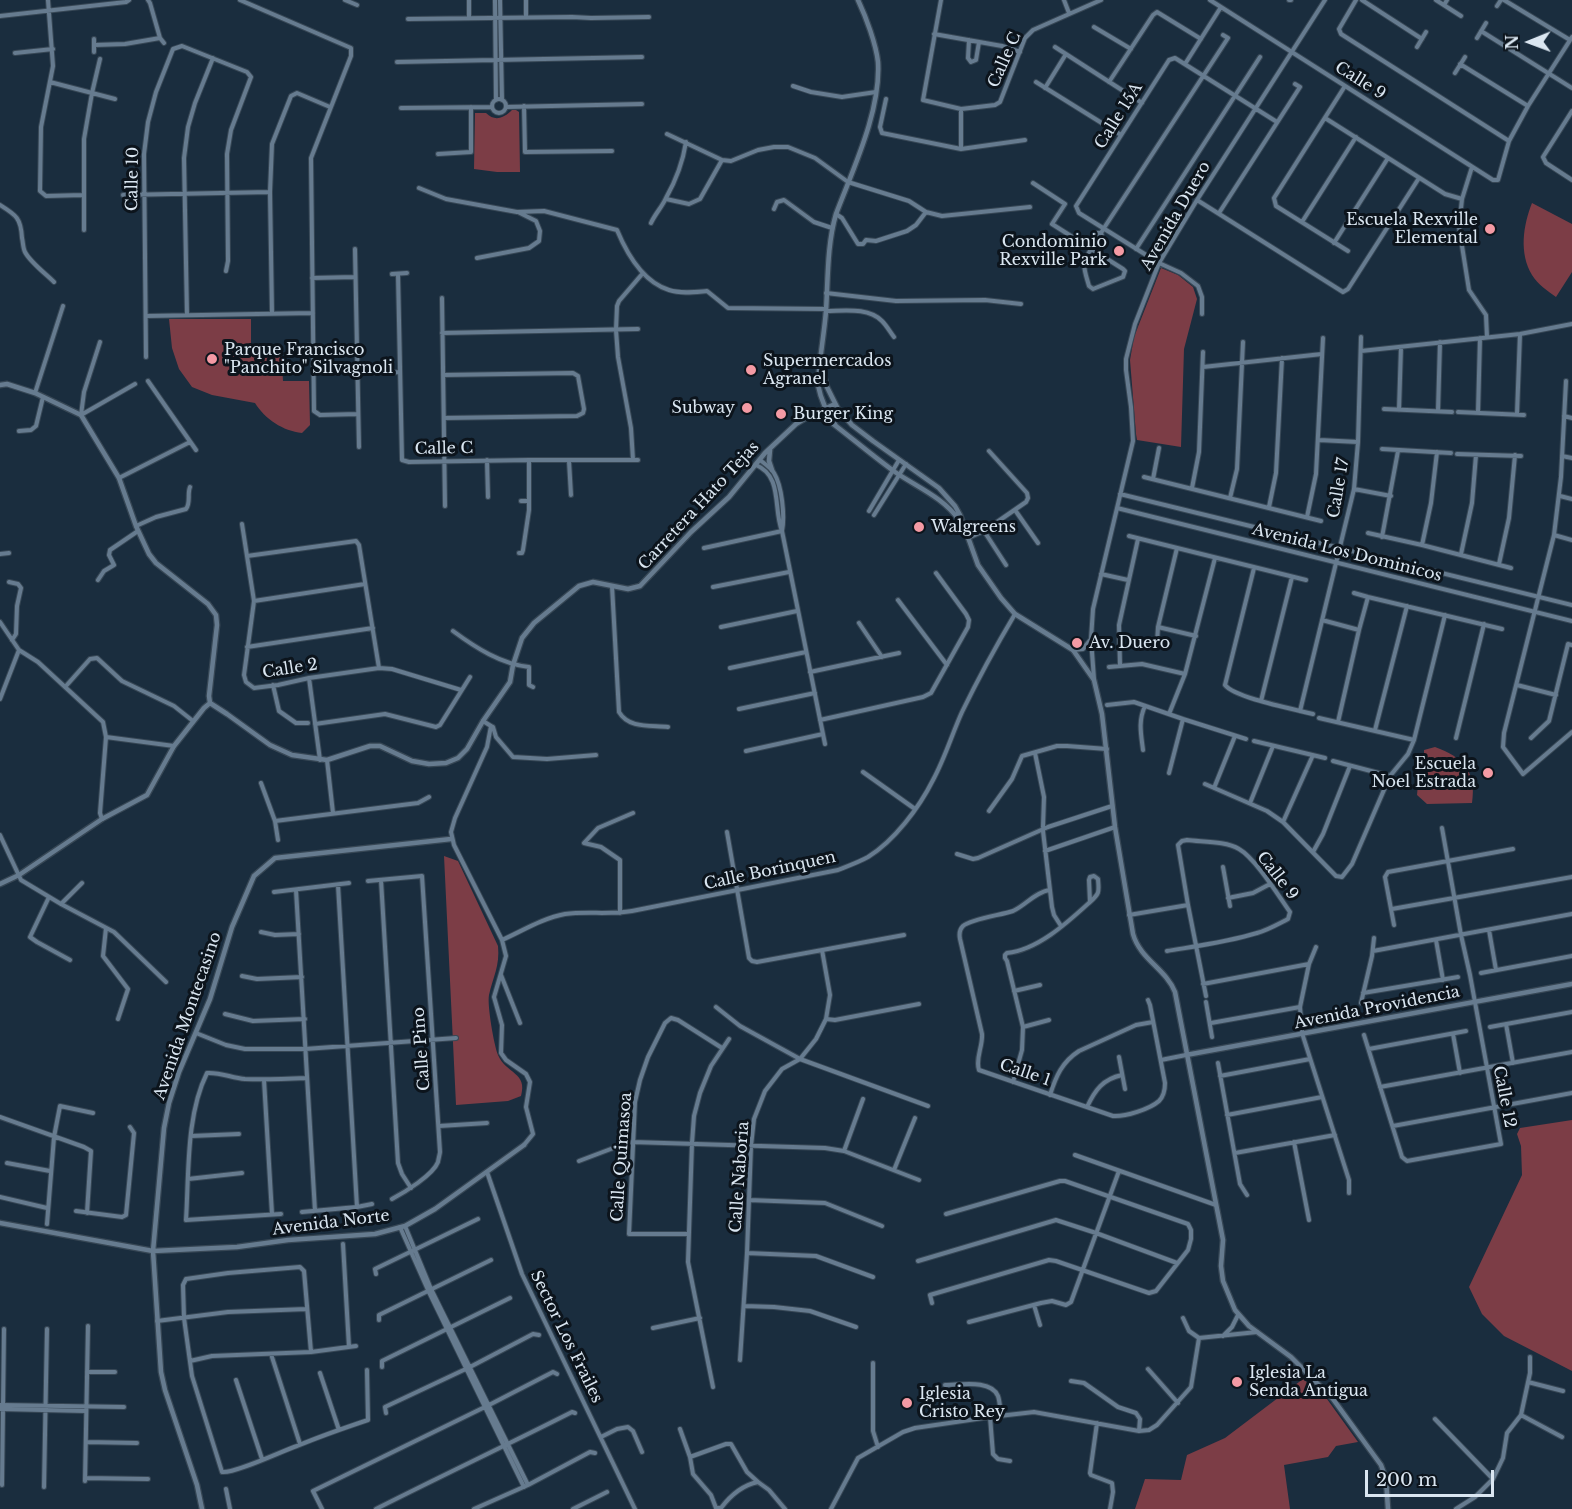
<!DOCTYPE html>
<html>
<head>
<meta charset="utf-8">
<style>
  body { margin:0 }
  #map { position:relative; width:1572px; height:1509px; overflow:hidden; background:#1a2d3e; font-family:"Libre Baskerville",serif }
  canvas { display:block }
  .north { position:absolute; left:1500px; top:12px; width:60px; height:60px; -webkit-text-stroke:4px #0c141c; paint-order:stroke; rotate:269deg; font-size:16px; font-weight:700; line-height:24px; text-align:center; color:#dae6f1 }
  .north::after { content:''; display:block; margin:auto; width:21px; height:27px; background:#dae6f1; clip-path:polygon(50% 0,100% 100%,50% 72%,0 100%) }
  .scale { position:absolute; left:1365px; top:1470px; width:129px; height:27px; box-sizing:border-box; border:3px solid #dae6f1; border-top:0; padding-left:8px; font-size:18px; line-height:21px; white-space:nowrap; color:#dae6f1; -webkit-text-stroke:4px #0c141c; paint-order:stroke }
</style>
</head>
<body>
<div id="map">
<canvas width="1572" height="1509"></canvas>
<div class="north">N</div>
<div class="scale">200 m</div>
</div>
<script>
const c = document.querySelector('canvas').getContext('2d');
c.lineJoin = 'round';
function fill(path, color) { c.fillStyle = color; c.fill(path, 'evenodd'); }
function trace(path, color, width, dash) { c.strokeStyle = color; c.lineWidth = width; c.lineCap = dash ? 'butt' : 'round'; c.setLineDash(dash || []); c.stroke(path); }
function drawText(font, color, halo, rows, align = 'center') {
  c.font = font + ' "Libre Baskerville",serif'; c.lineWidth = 6; c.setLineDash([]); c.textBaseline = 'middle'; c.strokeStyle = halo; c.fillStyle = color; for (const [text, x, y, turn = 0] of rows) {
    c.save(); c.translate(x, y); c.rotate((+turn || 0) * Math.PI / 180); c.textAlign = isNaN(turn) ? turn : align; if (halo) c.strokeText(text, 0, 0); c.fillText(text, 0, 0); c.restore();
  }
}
const green = new Path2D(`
  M512,110h4l3,2 1,60h-23l-23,-3 1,-56h11c9,9 18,5 26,-3z
  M1532,203l40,21v48l-16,25c-8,-6 -18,-12 -24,-22 -13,-22 -9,-49 0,-72z
  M1161,268l17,7 15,12 4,12 -13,50 -3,98 -44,-7 -1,-6 -6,-74 4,-23z
  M169,319h82v28l30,1 2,33h26l1,44 -8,8c-19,-2 -37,-14 -47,-30l-43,-8 -20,-8 -13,-18 -7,-21z
  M1435,747c28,10 42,25 37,56l-45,1 -10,-9 3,-33 4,-1v-11z
  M444,856l14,5 40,85c2,20 -5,31 -9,49 -2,10 5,50 9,60 8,19 30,17 23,41l-13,5 -52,4z
  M1572,1120v251l-68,-35 -22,-22 -13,-27 53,-112 -1,-29 -4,-12 3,-6z
  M1303,1379l24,20 31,43 -22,4 -8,11 -44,8 6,44h-155l10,-30 36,1 6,-25 38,-17z`);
const minor = new Path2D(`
  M48,0l5,66 -12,61 -1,64 6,5 37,-1
  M148,0l2,3 10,35 4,5
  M240,0l111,48v8l-40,102 3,253 6,4 38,-1
  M345,0l12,5
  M469,0v18
  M495,0l1,100
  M500,0l2,100
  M526,0v17
  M941,0l-18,100 38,9 34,-4 5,-3 25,-64 8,-8 68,-30
  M1064,0l5,13
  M1210,0l283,180h5l11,-39 19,-35 44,-69
  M1289,0h2
  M1356,0l-17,29 2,5 168,107
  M1362,0l60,39
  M1436,0l25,16
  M1504,0l66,40
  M1444,5l3,-5
  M1497,6l4,-6
  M0,16l126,-14 3,-2
  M408,19l164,-2 19,1 58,-1
  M1094,27l37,22
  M1481,31l91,57
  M934,34l68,12 18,6
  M1477,38l9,-15
  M94,39v13
  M969,40l-1,18 3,4 5,-2 3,-18
  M94,45l31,-1 35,-6
  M1055,47l87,56
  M1417,47l9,-15
  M15,53l38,-4
  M397,62l245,-5
  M1185,64l36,-57
  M1460,64l68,42
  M1455,73l10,-16
  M50,82l65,17
  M1036,82l85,53
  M1109,82l44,-67 4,-3 44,27
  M793,86l18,6 31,5 34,-5
  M1345,86l-71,112 2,8 72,45
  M1045,88l21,-34
  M886,99l-6,28 2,6 79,16 64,-9
  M492 106a7 7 0 1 1 14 0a7 7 0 1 1-14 0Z
  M524,106l1,46 87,-1
  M506,107l136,-3
  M401,108l91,-1
  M1572,111l-29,46 3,6 26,17
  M1325,118l120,76 17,5
  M667,134l55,26 9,1 27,-11 16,-3h14l27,11 33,24 61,19 17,11 16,4 88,-9
  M961,149v-40
  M438,154l33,-2v-45
  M1472,167l-10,32 -3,28 10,63 17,25 1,22
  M1033,183l32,21 -13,20 71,45 2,2 -2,6 -30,12 -4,-3c-5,-18 -8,-20 2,-37l1,-1 -1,-3 7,-12h3
  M419,188l27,11 71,13 27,-1 73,19c10,24 26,52 52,60 12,4 26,2 38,1l21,17 98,1
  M123,195l147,-3
  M666,199l23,5 11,-5 22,-39
  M1197,200l146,92 5,-3 71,-111
  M0,205c16,10 21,13 22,33 1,4 1,10 3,14 5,10 21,22 29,30
  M774,209l3,-7 7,-2 30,22 18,6
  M1219,213l81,-126 -5,-3
  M836,214l6,4 16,26h5l3,-4 10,1 31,-10 9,-6 10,-13
  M1302,222l54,-85
  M651,223c4,-9 11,-16 15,-25 9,-16 17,-37 20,-56
  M84,230v-91l8,-46 8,-34
  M1334,243l54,-85
  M1092,248l3,-1 7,-11 -1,-3 3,-5 124,-190 -5,-3
  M355,249l4,198
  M1136,249l124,-192
  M477,258l52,-10 10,-7 1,-10 -4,-10 -18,-9
  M392,274l15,-1
  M398,274l4,186 7,2 120,-2h109
  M312,278l43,-1
  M826,293l70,8 89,-1 36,4
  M442,298l3,208
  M826,311c18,0 42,-4 56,10 5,5 8,11 12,16
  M272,313l-2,-121 2,-48 19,-48 6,-3 33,14
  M1202,314v-17l-4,-11 -17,-13 -22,-10 -80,-50 -3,-7 93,-146 6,-2 102,64
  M187,315l-3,-157 4,-31 7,-24 18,-45
  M146,316l167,-3
  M442,333l196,-4
  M1361,351l159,-17 52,-10
  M146,357l-2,-203 4,-32 8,-30 17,-43 9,-3 65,26 4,5 -20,53 -4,24 1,107 -2,10
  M1203,367l119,-13
  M357,373l43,-1
  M443,375l130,-2 5,3 6,33 -1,4 -6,3 -133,2
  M148,381l48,69
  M1566,381l-5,96 -7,58 -50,198 -1,14 20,27 49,-42
  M35,393l28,-87
  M1384,409l68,3
  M1399,410l2,-63
  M1438,411l2,-69
  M1458,412l66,3
  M1478,413l2,-75
  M1517,414l3,-80
  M81,415l3,-23 16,-50
  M81,415l54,-31
  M1564,416l8,2
  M19,431l12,-1 5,-4 7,-29
  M1319,440l39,2
  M1382,449l69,4
  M1457,454l64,2
  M1562,456l10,2
  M487,460l1,37
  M633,460l-2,-32 -13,-71 -2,-27 1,-24 2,-5 24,-28
  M760,460c5,4 11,8 14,13 8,13 11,43 8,58
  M569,461l2,34
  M756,465c27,11 17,44 26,66l43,213
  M1144,477l177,44
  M119,478l71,-36
  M1153,479l6,-31
  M1192,488l7,-36 4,-100
  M1354,489l37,7
  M1120,494l452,111
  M1560,496l12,3
  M1230,498l7,-29 6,-127
  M521,501h8
  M1269,507l7,-34 6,-115
  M1117,508l455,113
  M1015,510l23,33
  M869,511l30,-51
  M874,515l32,-51
  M1307,517l9,-43 7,-136
  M242,524l12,77 -10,74 2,7 8,6 24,-3 31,-7 70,-10 13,1 69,21
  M136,526l20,-9 30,-8c5,-6 1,-15 4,-22
  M984,531l22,34
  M1368,533l54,12 89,23
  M1554,535l18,5
  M1129,536l177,44
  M1382,537l16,-86
  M968,538l16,-7 42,-29 2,-4 -1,-5 -38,-42
  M1422,545l9,-42 6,-51
  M704,548l78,-17
  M519,553h3l1,-3 6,-40v-50
  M0,554l9,-1
  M1461,554l11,-51 4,-48
  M247,556l109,-15 3,4 20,123
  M1499,564l10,-46 6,-63
  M1254,568l-29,117c10,13 69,24 88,29
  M1101,574l27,6
  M98,580l6,-9 10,-6 -5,-10 1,-5 28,-19
  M9,582l9,2 3,4 -4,18 -1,28 -4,6
  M612,586l7,126c10,17 32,13 49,15
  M713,587l76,-15
  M1354,593l14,4 134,32
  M898,600l49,65
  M254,601l111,-17
  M1322,620l37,10
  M0,622l19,28 19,12 65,60 3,15 -6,76 2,6
  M859,623l23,34
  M721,627l76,-16
  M1158,627l38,9
  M453,631c23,17 48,33 76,36v18l4,2
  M1157,643l1,-16 19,-79
  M247,647l126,-19
  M1073,650l10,-1 8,-10
  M1120,665l-1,-40 19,-86
  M1109,667l33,-3 43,10
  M730,668l76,-16
  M810,672l89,-19
  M309,678l11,82
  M1094,679l-3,-40 2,-30 40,-168 -2,-34 -5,-37v-11l9,-35 24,-61 38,-63 128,-200
  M273,685l6,26 17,12h12
  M1517,685l39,10
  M66,686l24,-27 7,-1 25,23 52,25 19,15
  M0,699l19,-49
  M1261,701l31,-124
  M1107,705l27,-3 49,17 63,20
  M739,709l76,-16
  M1300,711l54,-222 4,-47 3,-105
  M1169,714l16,-40 30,-116
  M1319,718l95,22
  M820,720l103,-23 8,-4 37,-66 1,-7 -3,-6 -30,-41
  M483,721l8,5 -4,21 -32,71 -4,14 3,13 48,95 4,16 -12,41 8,28 -1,28 5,7 20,14 4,8 -4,25 7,27 -9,11
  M1338,722l21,-92 9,-33
  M315,724l70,-10 51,13 4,-2 30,-48
  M491,726l2,1 3,10 17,20 34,2 49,-4
  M1375,730l32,-124
  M106,737l68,9
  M1456,738l28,-114
  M1531,738l18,-17 19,-77 4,1
  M1254,741l71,17
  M1143,750c-2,-16 -5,-29 2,-44
  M746,751l77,-17
  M1035,753l9,44 -1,30
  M327,760l6,53
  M1333,761l57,15
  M863,772l52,37
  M1169,773l14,-54
  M261,783l14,38 3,19
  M1205,784l62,27 16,11 53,54 6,1 10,-13 38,-88 18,-22 6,-14 31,-125
  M1214,788l21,-52
  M1250,803l23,-57
  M989,811l23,-32 10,-23 35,-10h10l40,3
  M275,821l143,-18 11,-6
  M1283,822l30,-67
  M1043,831l9,76 2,8 7,11
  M727,832l22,126 3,3 5,1 147,-27
  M0,835l21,45 40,24 53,28 52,50
  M1045,851l70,-24
  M1313,852l10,-18 27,-68
  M957,854l16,5 5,-1 70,-31 64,-21
  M1223,867l7,39
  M1094,876l4,3c1,13 2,14 -8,23l-1,-22 1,-3z
  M381,880l17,283 4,11 9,14
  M368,881l54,-5 18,276c0,1 -2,9 -2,10 -5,13 -33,30 -46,37
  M338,885l19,322
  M296,890l19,321
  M1049,890c-15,3 -23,15 -36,21 -12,4 -42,8 -50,15 -4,4 -4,8 -3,13l22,95c1,12 -7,25 -3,36l134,46c12,1 37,-7 46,-15 5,-5 6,-11 6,-18l-15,-78 -2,-5
  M274,892l75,-9
  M49,897l-19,40 7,5 33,18
  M1228,898l25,-5 17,-9
  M61,904l21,-21
  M1392,909l180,-32
  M620,913v-53l-19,-13 -17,-4 14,-15 35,-15
  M1129,915l59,-10
  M1394,925l-9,-48 3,-5 125,-23
  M106,928l-3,28 25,33 -10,30
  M1489,930l7,40
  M261,932l14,3 24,-1
  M502,940c20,-9 41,-22 63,-26 22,-3 45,1 67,-3l206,-41c10,-4 21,-8 30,-13 26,-16 51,-49 65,-77 12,-22 19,-46 29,-68 16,-33 34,-66 53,-98
  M1436,940l7,40
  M1316,947l-7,17 -9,43 2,26 47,147v13
  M1167,951c30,-5 61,-9 90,-18 11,-3 21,-9 31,-14l2,-7c-12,-17 -35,-54 -51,-63 -13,-8 -37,-7 -52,-9l-5,1 -4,4 10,60 18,91
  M1373,951l199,-37
  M1481,973l91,-17
  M501,975l19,48
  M242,976l15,3 45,-2
  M1203,984l106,-20
  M1014,991l26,-6
  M1363,993l95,-16
  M1206,1002l6,35
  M1361,1003l11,-47 2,-18
  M716,1007l24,19 60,33 128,47
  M225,1014l28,7 52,-2
  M826,1019l9,1 84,-16
  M1211,1023l89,-16
  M1506,1024l7,39
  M1023,1027l26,-7
  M1490,1027l82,-15
  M196,1033l30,12 19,4h60l151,-11
  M1453,1034l7,39
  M1364,1035l38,122 5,4 94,-17 -31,-169 -9,-40 -19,-107
  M1369,1049l97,-18
  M1119,1057l6,32
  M1161,1060l25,-5
  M1218,1063l22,121 7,11
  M1220,1076l90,-17
  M264,1080l8,134
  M1013,1082l9,-32 1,-23 -16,-66 -2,-3v-3l2,-2c31,-3 61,-31 83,-51
  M1380,1087l192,-35
  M1050,1095c6,-19 12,-33 29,-44l57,-26 17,-3
  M1087,1107c8,-17 16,-28 35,-32
  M1227,1115l95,-18
  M0,1117l84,30 7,4 -4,62
  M439,1126l48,-3
  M1393,1126l179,-33
  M191,1136l48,-2
  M1294,1142l15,78
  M844,1151l19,-52
  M1235,1153l100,-18
  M1075,1155l141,50
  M579,1161l45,-17 8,-2 193,6 19,3 75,29
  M7,1163l43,8
  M894,1170l21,-52
  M487,1172l35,102 113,235
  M188,1179l54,-6
  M0,1197l47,11
  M749,1200l76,3 57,23
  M76,1211l46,6 4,-2 8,-82 -4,-6
  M302,1212l55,-5 15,-3
  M281,1214l-95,6c3,-47 0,-105 21,-147 13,-1 25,5 38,6 20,1 41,0 62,-1
  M47,1224l7,-87 6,-31 33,7
  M405,1226l26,63 97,196
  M400,1227l28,63 96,197
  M688,1234h-59l6,-132 5,-22 8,-23 17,-34 6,-5 7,2 44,28
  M343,1244l6,103
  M747,1253l69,3 57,21
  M918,1261l138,-41 40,13 81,30
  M376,1274l-1,-5 103,-50
  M932,1303l-2,-8 119,-35 7,1 93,32 7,-2 32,-41 3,-11v-9l-3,-6 -123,-43h-5l-114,33
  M1034,1305l6,20
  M744,1306l30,1 36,4 46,16
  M1183,1318l6,13 10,7 58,-6
  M379,1320v-5l112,-55
  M157,1321l71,-9 79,-3
  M969,1322l72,-19 11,-2 14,4 5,-3 48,-131
  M653,1328l47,-10
  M1223,1336l9,-9 6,-12
  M311,1352l-7,-81 -4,-4 -72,6 -42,6 -3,6 1,33 8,58 30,96c12,2 60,-21 75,-26 24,-10 47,-18 71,-26l-1,-50
  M271,1354l29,90
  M740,1360l7,-107 4,-107 3,-27 11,-28 17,-22 18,-10 16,-20 10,-20 4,-24 -8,-45
  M190,1361l22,-5 99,-4 45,-6
  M873,1363v68l5,16
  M382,1367v-6l128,-63
  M1148,1369l30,34
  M87,1372h28
  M320,1373l19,57
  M236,1380l26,79
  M1071,1381l13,2 34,24 18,6 4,6 -1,12
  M1528,1382l35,9
  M945,1385c15,0 46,-6 53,11 2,6 2,13 3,19
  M713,1387l-25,-125 4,-119 2,-27 6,-23 11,-27 18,-27
  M0,1405l124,2
  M0,1409l86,2
  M386,1413l-1,-6 85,-40 63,-33 6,1
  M1521,1415l41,22
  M990,1417l3,37 5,5 12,2
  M1435,1419l58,60
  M1097,1423l-7,50 1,2 21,8 1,9 -3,17
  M680,1429l10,28 3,17 18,21 5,13h5c9,-12 22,-23 37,-26
  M601,1437l16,-8 11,-2 5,4 9,21
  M86,1442l51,1
  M690,1457l36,-13h5l16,28 11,10 11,8 16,19
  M85,1478l63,1
  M85,1481l3,-155
  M2,1485l2,-156
  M44,1487l3,-158
  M226,1489l4,20
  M322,1509l-9,-18 176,-86 64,-33 4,2
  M376,1509c65,-33 131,-64 196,-97l3,1
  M474,1509l54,-24 62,-33 5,1
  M573,1509l34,-17
  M831,1509l27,-51 45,-26 12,-4 75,-11 44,-5 105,19 10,-1 8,-5 34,-38 8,-49
  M1456,1509l19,-12 18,-18 10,-21 4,-25 14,-18 9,-42v-16`);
const tertiary = new Path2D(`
  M820,362l7,25 11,22 14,16 21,16 66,47 16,18 5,9 18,50 23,33 14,16 58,36 21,30 8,34 13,113 18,107c7,25 33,35 42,58l48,248 -2,26 2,15 12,29 14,16 42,31 42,42 48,66 5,14 2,30
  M0,385l7,-1 28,9 46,22 38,63 17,48 13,28 7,9 52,41 8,11 1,10 -8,71 1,7
  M810,417c9,-1 15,1 22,6 21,16 42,34 63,49 22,15 49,26 64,48
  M836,426c-9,-13 -15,-25 -18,-41 1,-25 6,-49 8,-74 2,-32 1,-66 10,-97 17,-45 45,-103 42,-152 -2,-18 -12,-45 -20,-62
  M770,450l-1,11 3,9
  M210,703l17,11 43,31 22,10 35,5 43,-14h10l32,15 17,3 17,-1 12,-5 9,-9 16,-28 27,-39 3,-17 9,-27 12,-15 45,-37 14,-4 35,7 12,-3 51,-54 38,-35 36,-44 31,-29 13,-8 26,-12
  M0,884l19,-9 83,-56 45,-24 27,-49 30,-38 6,-5
  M1186,1055l386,-71
  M0,1223l153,28 84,-4 51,-7 87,-6 30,-8 30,-17 89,-64
  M202,1509l-5,-24 -32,-95 -4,-18 -8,-121 11,-123 5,-25 10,-31 31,-73 22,-72 22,-51 21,-18 176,-19`);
const markers = [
  [1490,229,6,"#f49aa4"],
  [1119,251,6,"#f49aa4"],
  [212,359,6,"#f49aa4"],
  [751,370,6,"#f49aa4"],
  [747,408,6,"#f49aa4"],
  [781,414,6,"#f49aa4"],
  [919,527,6,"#f49aa4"],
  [1077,643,6,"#f49aa4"],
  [1488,773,6,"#f49aa4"],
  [1237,1382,6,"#f49aa4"],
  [907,1403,6,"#f49aa4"]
];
const streetNames = [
  ["Calle C",1005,60,-66],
  ["Calle 9",1360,81,32],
  ["Calle 15A",1119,116,-58],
  ["Calle 10",133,179,-89],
  ["Avenida Duero",1176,216,-60],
  ["Calle C",444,449,-1],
  ["Calle 17",1339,488,-80],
  ["Carretera Hato Tejas",699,506,-47],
  ["Avenida Los Dominicos",1347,553,14],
  ["Calle 2",290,669,-9],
  ["Calle Borinquen",770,871,-12],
  ["Calle 9",1277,876,52],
  ["Avenida Providencia",1377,1008,-11],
  ["Avenida Montecasino",188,1016,-71],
  ["Calle Pino",422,1049,-94],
  ["Calle 1",1025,1073,19],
  ["Calle 12",1504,1097,79],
  ["Calle Quimasoa",622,1157,-86],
  ["Calle Naboria",740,1177,-86],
  ["Avenida Norte",331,1223,-7],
  ["Sector Los Frailes",566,1337,64]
];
const poiNames = [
  ["Escuela Rexville",1478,220,"right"],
  ["Elemental",1478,238,"right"],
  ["Condominio",1107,242,"right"],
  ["Rexville Park",1107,260,"right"],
  ["Parque Francisco",224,350],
  ["\"Panchito\" Silvagnoli",224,368],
  ["Supermercados",763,361],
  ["Agranel",763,379],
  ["Subway",735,408,"right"],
  ["Burger King",793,414],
  ["Walgreens",931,527],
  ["Av. Duero",1089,643],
  ["Escuela",1476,764,"right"],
  ["Noel Estrada",1476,782,"right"],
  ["Iglesia La",1249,1373],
  ["Senda Antigua",1249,1391],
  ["Iglesia",919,1394],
  ["Cristo Rey",919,1412]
];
fill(green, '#7c3d46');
trace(minor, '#374755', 6);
trace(tertiary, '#374755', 7);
trace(minor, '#667b8f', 4);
trace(tertiary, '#667b8f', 4.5);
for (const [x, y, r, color] of markers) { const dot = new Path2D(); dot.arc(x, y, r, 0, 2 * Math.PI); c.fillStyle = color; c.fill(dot); trace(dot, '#0c141c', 2); }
drawText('16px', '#dae6f1', '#0c141c', streetNames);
drawText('16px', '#dae6f1', '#0c141c', poiNames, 'left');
</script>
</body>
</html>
